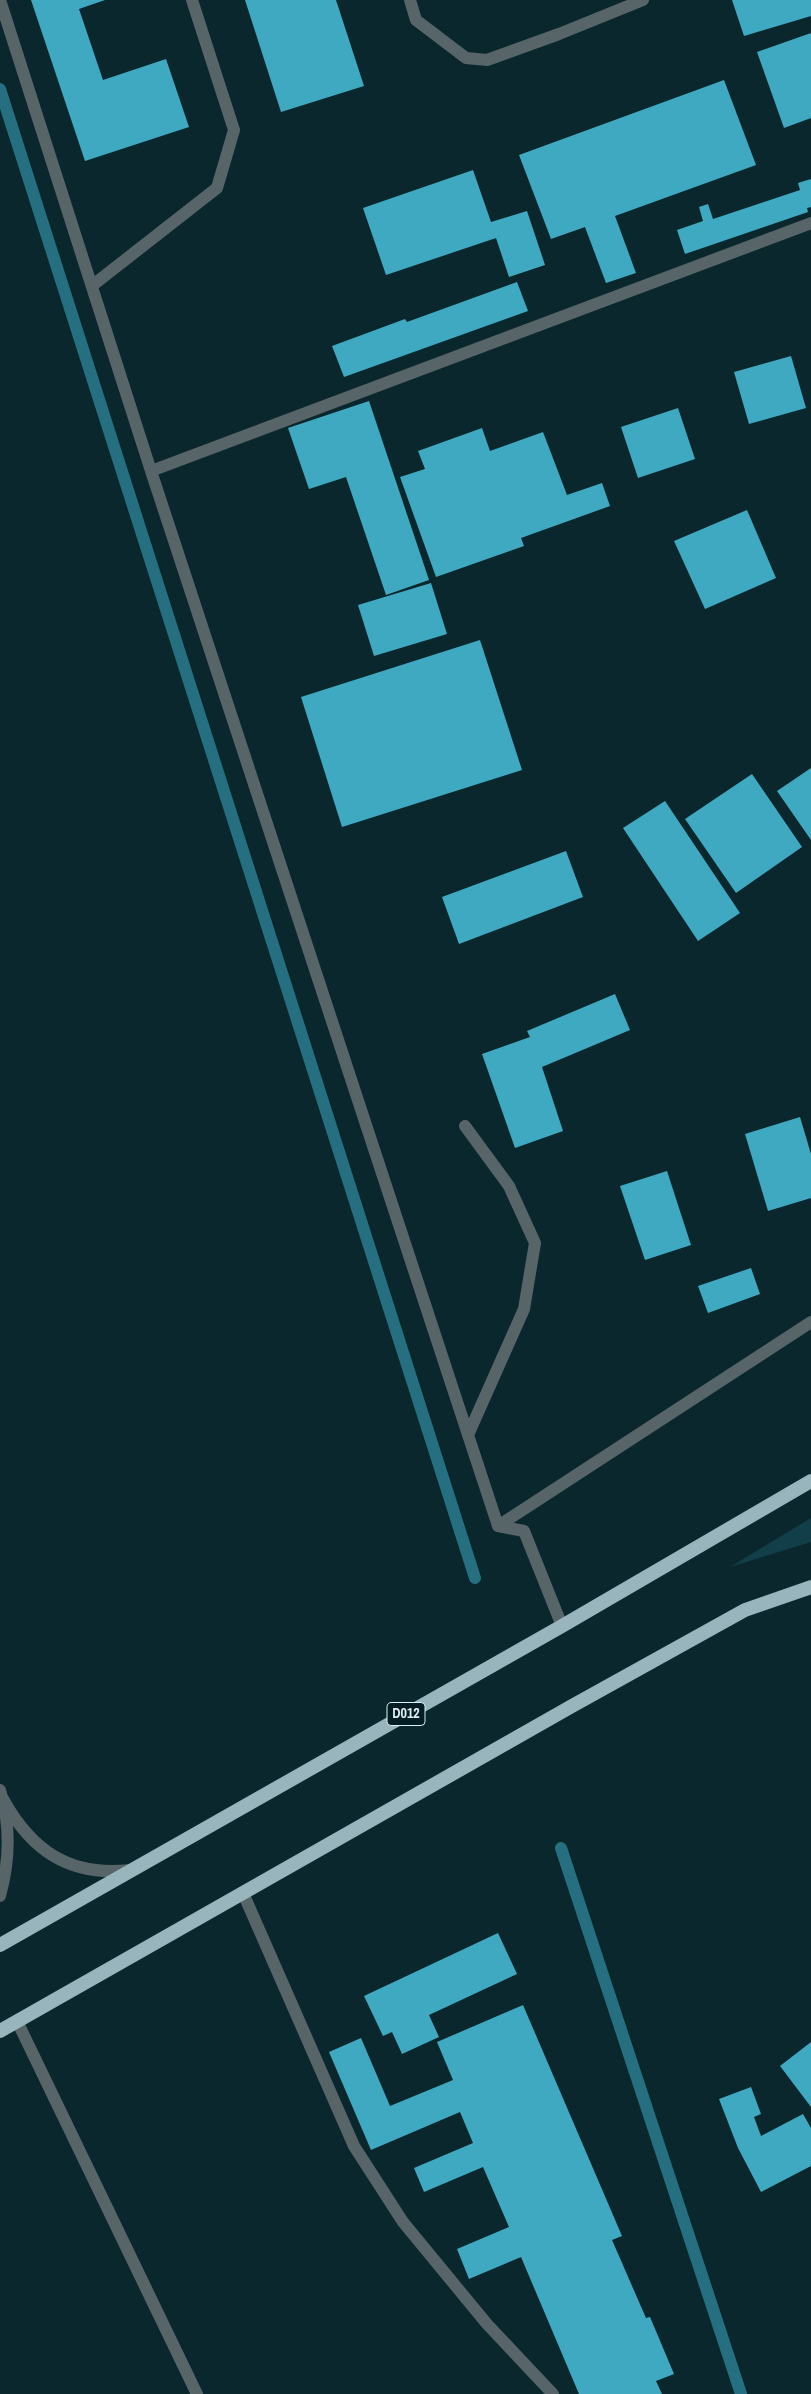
<!DOCTYPE html>
<html>
<head>
<meta charset="utf-8">
<style>
  body { margin:0 }
  canvas { display:block; background:#0a272e }
</style>
</head>
<body>
<canvas width="811" height="2394"></canvas>
<script>
const c = document.querySelector('canvas').getContext('2d');
c.lineJoin = 'round';
function fill(path, color) { c.fillStyle = color; c.fill(path, 'evenodd'); }
function trace(path, color, width, dash) { c.strokeStyle = color; c.lineWidth = width; c.lineCap = dash ? 'butt' : 'round'; c.setLineDash(dash || []); c.stroke(path); }
function drawText(font, color, halo, rows, align = 'center') {
  c.font = font + ' "Archivo Narrow",sans-serif'; c.lineWidth = 5; c.setLineDash([]); c.textBaseline = 'middle'; c.strokeStyle = halo; c.fillStyle = color; for (const [text, x, y, turn = 0] of rows) {
    c.save(); c.translate(x, y); c.rotate((+turn || 0) * Math.PI / 180); c.textAlign = isNaN(turn) ? turn : align; if (halo) c.strokeText(text, 0, 0); c.fillText(text, 0, 0); c.restore();
  }
}
const green = new Path2D(`
  M811,1518v24l-81,25z`);
const stream = new Path2D(`
  M0,89l475,1489
  M561,1848l180,546`);
const building = new Path2D(`
  M31,0h74l-26,9 24,71 63,-21 23,68 -104,34z
  M245,0h91l28,86 -83,26z
  M732,0h79v16l-67,20z
  M811,33v85l-27,10 -27,-76z
  M724,80l32,85 -141,51 21,57 -30,10 -21,-56 -34,12 -32,-84z
  M473,170l18,52 36,-11 18,54 -36,12 -13,-39 -110,37 -23,-67z
  M811,179v28l-4,1 1,4 -123,42 -8,-24 26,-9 -4,-14 9,-3 5,15 87,-29 -2,-7z
  M517,282l11,29 -184,66 -12,-31 73,-27 2,3z
  M791,356l15,52 -57,16 -15,-52z
  M369,401l60,179 -43,15 -40,-118 -37,12 -21,-61z
  M678,408l17,51 -57,19 -17,-51z
  M482,428l8,23 53,-19 24,63 35,-12 8,23 -89,32 3,8 -88,31 -36,-100 25,-8 -7,-18z
  M747,510l29,68 -71,31 -31,-68z
  M431,583l16,51 -73,22 -16,-51z
  M480,640l42,130 -180,57 -41,-130z
  M811,768v72l-34,-49z
  M752,774l50,73 -66,46 -51,-74z
  M665,801l75,112 -42,28 -75,-113z
  M566,851l17,46 -124,47 -17,-47z
  M615,994l15,36 -88,37 21,64 -48,17 -33,-94 48,-17 -3,-6z
  M800,1117l11,37v44l-43,13 -23,-77z
  M667,1171l24,74 -46,15 -25,-74z
  M751,1268l9,26 -52,19 -10,-27z
  M498,1933l19,41 -88,41 10,22 -37,17 -10,-22 -9,4 -19,-40z
  M523,2005l99,231 -10,4 34,78 4,-1 24,57 -18,7 6,13h-83l-58,-137 -52,22 -12,-30 52,-22 -26,-60 -59,25 -10,-24 59,-25 -13,-31 -89,38 -42,-98 32,-14 29,68 63,-26 -16,-38z
  M811,2042v65l-31,-41z
  M751,2087l10,27 -7,3 7,19 42,-22 8,14v38l-50,26 -23,-44 -19,-49z`);
const service = new Path2D(`
  M0,0l151,471 347,1055
  M410,0l6,20 50,38 21,2 72,-26 84,-34
  M93,285l124,-97 17,-58 -42,-130
  M151,471l660,-248
  M465,1126l44,60 26,57 -11,66 -56,126
  M498,1526l313,-204
  M498,1526l26,5 38,95
  M243,1893l111,253 49,76 84,102 66,70
  M17,2021l180,373`);
const tertiary = new Path2D(`
  M0,1790c11,36 10,70 0,106
  M3,1799c28,51 66,78 127,71`);
const trunk = new Path2D(`
  M0,1945l562,-319 249,-145
  M0,2031l572,-325 173,-96 66,-23`);
const shields = [
  [406,1714,38]
];
const shieldNames = [
  ["D012",406,1714]
];
fill(green, '#123e49');
trace(stream, '#256f80', 12);
fill(building, '#3fa9c1');
trace(service, '#586568', 12);
trace(tertiary, '#586568', 12);
trace(trunk, '#98b4bc', 14);
for (const [x, y, w] of shields) { const box = new Path2D(); box.roundRect(x - w / 2, y - 11.5, w, 23, 4); c.fillStyle = '#021d24'; c.fill(box); trace(box, '#deeef3', 1); }
drawText('bold 14px', '#deeef3', null, shieldNames);
</script>
</body>
</html>
